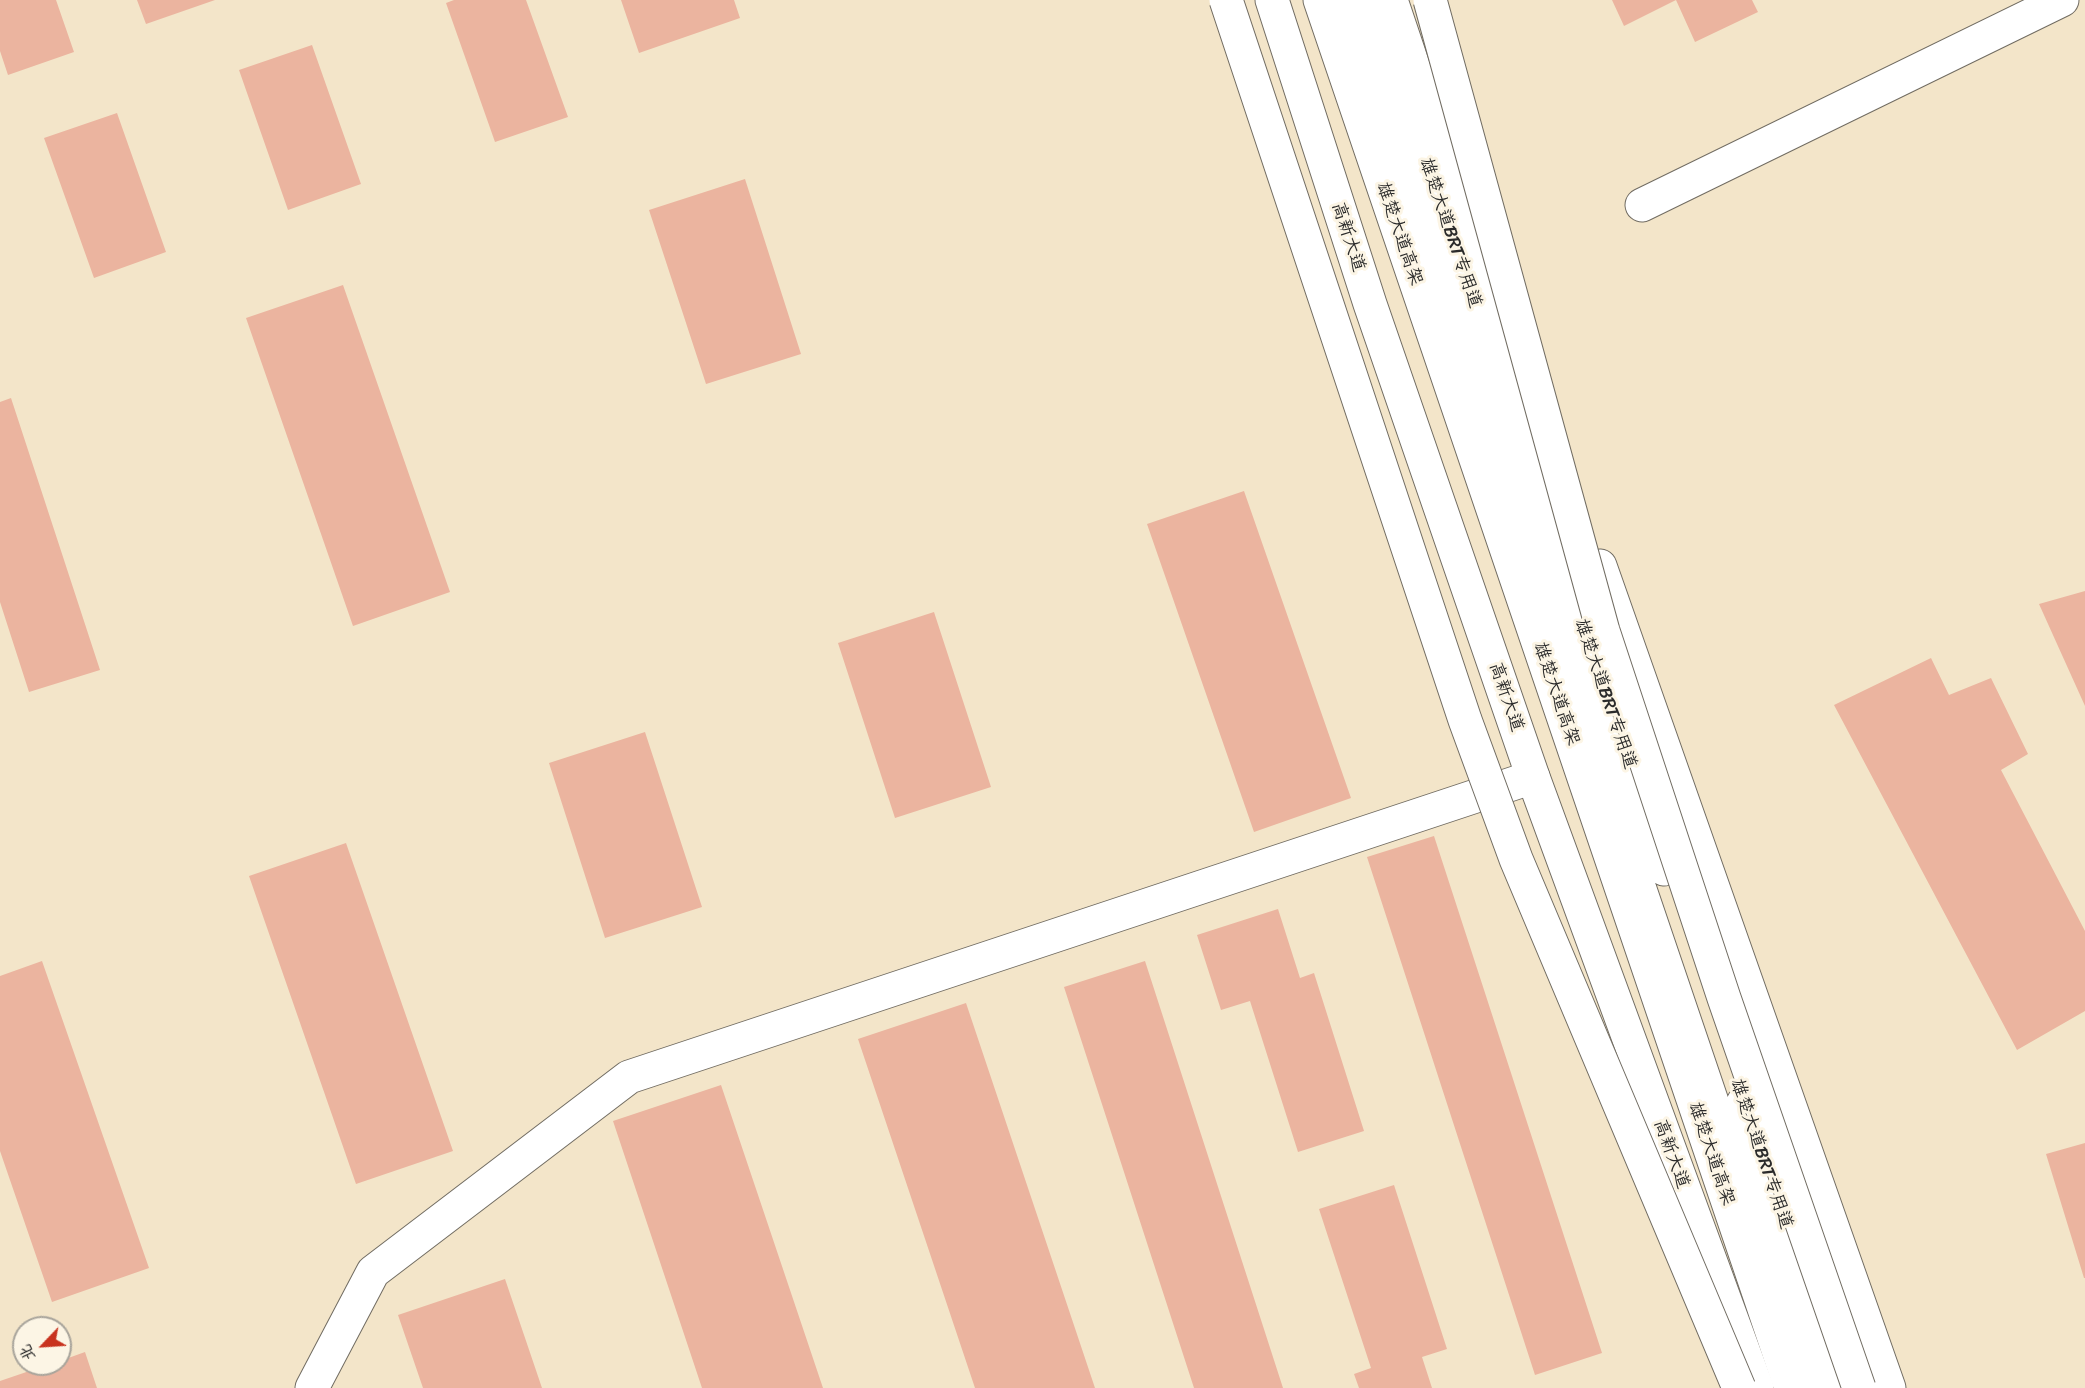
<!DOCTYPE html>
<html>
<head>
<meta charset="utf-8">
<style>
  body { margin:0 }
  #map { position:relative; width:2085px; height:1388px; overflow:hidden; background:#f3e5c9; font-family:Sriracha,"LXGW WenKai TC",sans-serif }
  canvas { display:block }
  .north { position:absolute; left:12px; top:1316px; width:60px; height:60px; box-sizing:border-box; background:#fcf5e5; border:2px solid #a8a49b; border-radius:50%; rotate:245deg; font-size:16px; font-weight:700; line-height:24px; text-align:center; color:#2b2b2b }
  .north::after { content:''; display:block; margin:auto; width:21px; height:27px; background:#c8321e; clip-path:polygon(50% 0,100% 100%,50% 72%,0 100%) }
</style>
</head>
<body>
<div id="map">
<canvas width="2085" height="1388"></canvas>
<div class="north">北</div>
</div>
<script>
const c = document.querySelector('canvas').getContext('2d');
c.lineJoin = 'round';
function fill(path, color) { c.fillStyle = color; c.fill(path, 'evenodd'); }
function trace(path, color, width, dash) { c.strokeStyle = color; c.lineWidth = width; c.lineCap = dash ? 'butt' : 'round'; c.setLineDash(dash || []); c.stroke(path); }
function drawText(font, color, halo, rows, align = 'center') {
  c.font = font + ' Sriracha,"LXGW WenKai TC",sans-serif'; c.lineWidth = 6; c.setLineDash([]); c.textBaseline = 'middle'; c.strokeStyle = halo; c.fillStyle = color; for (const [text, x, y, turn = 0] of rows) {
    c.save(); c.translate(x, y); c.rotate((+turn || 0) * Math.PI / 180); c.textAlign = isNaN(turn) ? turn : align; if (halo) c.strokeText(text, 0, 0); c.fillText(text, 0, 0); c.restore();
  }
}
const building = new Path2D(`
  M0,0h56l18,52 -66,23 -8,-24z
  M137,0h78l-69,24z
  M454,0h72l42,117 -73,25 -49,-139z
  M621,0h113l6,18 -101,35z
  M1612,0h140l6,12 -63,30 -19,-42 -52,26z
  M312,45l49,139 -73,26 -49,-140z
  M117,113l49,139 -72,26 -50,-140z
  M745,179l56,175 -95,30 -57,-174z
  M343,285l107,307 -97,34 -107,-308z
  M11,398l89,272 -71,22 -29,-90v-200z
  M1244,491l107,307 -97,34 -107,-308z
  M2085,591v115l-46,-102z
  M934,612l57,175 -96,31 -57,-175z
  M1931,658l18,37 42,-17 37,76 -27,16 84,161v80l-68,39 -183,-345z
  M645,732l57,175 -97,31 -56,-175z
  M1434,836l168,517 -67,22 -168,-518z
  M346,843l107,308 -97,33 -107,-308z
  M1278,909l22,69 14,-5 50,158 -66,21 -48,-151 -29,9 -24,-75z
  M42,961l107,307 -97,34 -52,-151v-175z
  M1145,961l138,427h-89l-130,-401z
  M966,1003l129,385h-120l-117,-349z
  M721,1085l102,303h-121l-89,-267z
  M2085,1143v135h-1l-38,-124z
  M1394,1185l53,164 -25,8 10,31h-73l-5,-14 17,-6 -52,-159z
  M505,1279l37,109h-119l-25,-73z
  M85,1352l12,36h-97v-7l50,-17h10v-3z`);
const minor = new Path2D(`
  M1341,0l92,279 376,1109
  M1371,0l293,869
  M1642,205l420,-205
  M1743,1103l96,285
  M312,1388l61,-116 256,-195 904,-300`);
const major = new Path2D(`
  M1272,0l98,304 163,473 224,611
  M1600,566l289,822`);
const highway = new Path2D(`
  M1320,0l471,1388
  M1391,0l132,393`);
const highwayBridge = new Path2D(`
  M1226,0l239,720 51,139 223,529
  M1430,0l173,631 121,367 135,390`);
const streetNames = [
  ["雄楚大道BRT专用道",1450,233,71],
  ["雄楚大道高架",1399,234,71],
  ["高新大道",1348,237,72],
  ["雄楚大道高架",1556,694,71],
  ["雄楚大道BRT专用道",1605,694,71],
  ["高新大道",1506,697,71],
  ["高新大道",1671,1154,70],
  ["雄楚大道高架",1711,1154,71],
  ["雄楚大道BRT专用道",1761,1154,71]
];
fill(building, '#ebb49f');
trace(minor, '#716c62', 35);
trace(major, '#716c62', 35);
trace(highway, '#716c62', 35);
trace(minor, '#fff', 33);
trace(major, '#fff', 33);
trace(highway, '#fff', 33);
trace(highwayBridge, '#716c62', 35, []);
trace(highwayBridge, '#fff', 33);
drawText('18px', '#2b2b2b', '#fcf5e5', streetNames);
</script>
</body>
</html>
